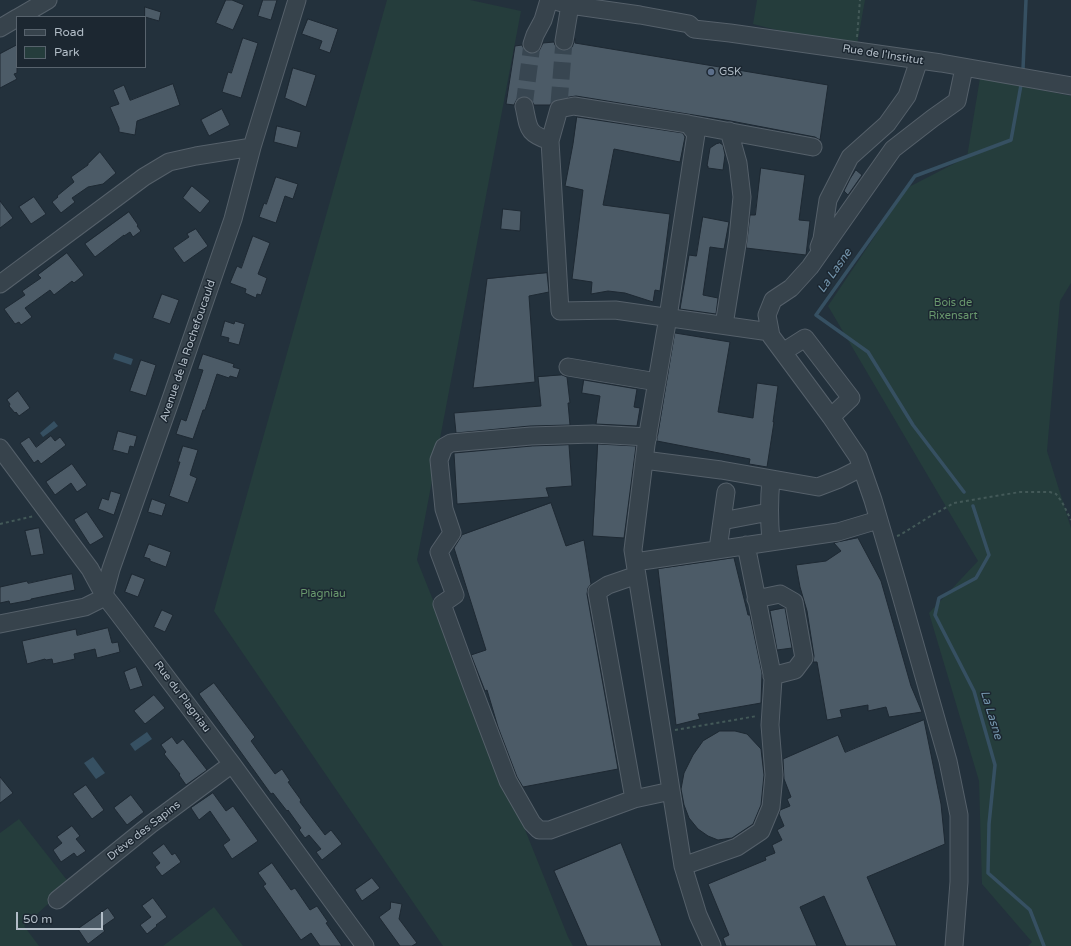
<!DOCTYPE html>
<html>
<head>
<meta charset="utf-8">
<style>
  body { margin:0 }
  #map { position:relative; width:1071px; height:946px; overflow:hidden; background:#23313c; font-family:"Varela Round",sans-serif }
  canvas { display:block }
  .legend { position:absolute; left:16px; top:16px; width:130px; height:52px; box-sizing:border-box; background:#1c2731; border:1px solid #58636d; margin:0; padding:5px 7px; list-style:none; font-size:12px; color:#b2bdc7 }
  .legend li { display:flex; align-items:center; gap:8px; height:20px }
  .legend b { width:20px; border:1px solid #58636d }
  .scale { position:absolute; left:16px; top:912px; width:87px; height:18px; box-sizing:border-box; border:2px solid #b2bdc7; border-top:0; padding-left:5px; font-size:12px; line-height:14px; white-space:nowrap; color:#b2bdc7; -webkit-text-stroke:3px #1c2731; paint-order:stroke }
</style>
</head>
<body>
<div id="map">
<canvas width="1071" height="946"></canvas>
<ul class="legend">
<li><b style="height:5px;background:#37434c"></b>Road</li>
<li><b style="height:11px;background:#253d3c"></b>Park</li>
</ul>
<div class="scale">50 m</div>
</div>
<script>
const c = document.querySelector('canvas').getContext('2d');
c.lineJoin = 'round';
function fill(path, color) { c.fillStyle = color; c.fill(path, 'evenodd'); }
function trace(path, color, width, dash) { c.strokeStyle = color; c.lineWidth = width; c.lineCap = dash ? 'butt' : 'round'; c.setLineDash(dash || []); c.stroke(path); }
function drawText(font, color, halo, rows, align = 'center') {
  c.font = font + ' "Varela Round",sans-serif'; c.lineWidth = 3; c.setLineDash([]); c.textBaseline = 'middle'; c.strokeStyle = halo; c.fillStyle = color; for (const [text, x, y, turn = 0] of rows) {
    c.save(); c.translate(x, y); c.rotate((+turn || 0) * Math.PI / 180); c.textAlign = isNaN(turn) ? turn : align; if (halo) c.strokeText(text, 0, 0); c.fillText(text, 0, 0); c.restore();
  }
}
const green = new Path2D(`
  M387,0h83l51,11 -104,549 151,377 5,9h-130l-229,-335z
  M757,0h108l-9,50 -103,-26z
  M980,78l91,18v187l-11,18 -13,150 24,77v418h-43l4,-4 -50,-58 -3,-103 -50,-168 49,-52 -150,-255 79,-118 60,-31z
  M19,819l51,65 -46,42 15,20h-39v-113z
  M214,907l29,39h-80z`);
const water = new Path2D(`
  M115,353l18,6 -2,6 -18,-6z
  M54,421l4,5 -15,11 -3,-4z
  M147,732l5,7 -17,12 -5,-7z
  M93,757l12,16 -9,6 -12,-16z`);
const stream = new Path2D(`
  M1023,69l3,-69
  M964,492l-51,-67 -45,-73 -52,-37 99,-139 96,-36 10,-55
  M973,506l16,49 -13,23 -37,20 -4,17 39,76 21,74 -6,59 -1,49 42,37 14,36`);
const building = new Path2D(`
  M226,0h6l12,5 -11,25 -17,-7z
  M263,0h14l-6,20 -13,-4z
  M145,7l16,5 -2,9 -14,-4z
  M308,19l30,10 -8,24 -11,-4 3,-8 -20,-7z
  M243,38l15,5 -17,55 -19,-6 6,-20 3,1z
  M575,39v4l253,42 -8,55 -5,-3 -84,-16 -155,-25 -19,3 -4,2 -3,4h-16l-3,-6 -4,-2 -5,-1 -5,3 -3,6 -8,-1 9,-58 7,-1 3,6 3,2 6,1 5,-3 4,-8 11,-1 1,3 3,4 5,2 4,-1 5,-3z
  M17,45v28l-3,1 3,5 -17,9v-34z
  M293,68l23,7 -10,32 -21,-9z
  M173,84l7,21 -43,16 -2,14 -16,-3v-4l-9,-21 9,-3 -6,-14 11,-5 6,15z
  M222,109l8,16 -21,11 -8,-16z
  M577,117l106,16 2,4 -5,25 -66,-13 -11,56 67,9 -10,77 -5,-1 -2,12 -28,-9 -17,-2 -17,3 1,-12 -20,-3 11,-89 -18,-4 8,-42z
  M277,126l24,6 -4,16 -23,-6z
  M720,143l3,2 2,10 -2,15 -15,-2v-2h-1l3,-18 6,-4z
  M100,152l16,21 -13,11 -15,3 -16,11 3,4 -14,11 -9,-11 6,-5 -1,-1 17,-14 -3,-5 17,-12v-1z
  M761,168l44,7 -6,45 11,1 -4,34 -60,-7 4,-33h5z
  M856,170l6,5 -14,20 -4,-4 6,-12z
  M276,177l22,7 -5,15 -8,-3 -9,27 -17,-6 5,-14 2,1z
  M192,186l18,15 -10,12 -17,-15z
  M34,197l12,17 -15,10 -12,-17z
  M0,201l13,17 -13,10z
  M503,209l18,2 -1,20 -19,-2z
  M129,212l9,13 -1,1 4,5 -8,6 -3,-5 -6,4v-1l-29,22 -10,-13z
  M703,217l26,5 -5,27 -14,-2 -7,48 15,3 -2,16 -36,-5 9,-54 7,1z
  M196,229l12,17 -24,17 -11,-15 16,-11 -2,-3z
  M253,236l17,7 -12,31 9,4 -6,17 -4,-1 -1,4 -11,-5 1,-4 -16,-6 7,-17 4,2z
  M67,253l17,22 -10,8 -2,-2 -18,14 -4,-5 -25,18 7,9 -11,8 -2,-3 -4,2 -11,-15 21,-14 -3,-4 19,-13 -3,-3z
  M547,273l2,19 -20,4 6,86 -62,6 14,-109z
  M162,294l17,6 -9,24 -17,-6z
  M225,321l9,3 1,-3 10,3 -6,21 -11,-3 1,-4 -8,-2z
  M675,333l55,9 -12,70 35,6 4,-35 21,3 -5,36h1l-7,45 -18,-3 1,-5 -93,-18z
  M203,354l31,10 -1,3 7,2 -3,9 -7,-2 -1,2 -12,-4 -12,36h-2l-10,29 -17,-5 5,-15 5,2 17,-51 -5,-1z
  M141,360l15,5 -10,31 -16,-5z
  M562,375l5,2 3,26h-2l2,22 -40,1 -74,7 -2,-20 87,-7 -3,-29z
  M584,380l53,9 -3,18 6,1 -3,18 -41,-2 4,-28 -18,-3z
  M18,391l12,17 -11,8 -3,-4 -1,1 -6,-7 1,-2 -3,-4z
  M118,431l19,5 -3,11 -4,-1 -2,8 -15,-4z
  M51,436l4,5 5,-4 6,8 -25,19 -3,-4 -4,3 -14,-20 9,-6 7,10z
  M598,444l38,2 -12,92 -31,-2z
  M569,445l3,41 -26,2 3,9 -92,7 -3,-51 78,-7z
  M183,446l15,4 -8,25 7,3 -9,25 -19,-7 4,-12 7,-22h-2z
  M72,464l15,21 -10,7 -6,-9 -16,12 -9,-13z
  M111,491l10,3 -7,21 -16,-6 4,-11 6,2z
  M152,499l14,5 -4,12 -14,-4z
  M551,503l15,43 18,-6 7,44 -3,4 -1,6 31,175 -95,18 -6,-10 -19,-50 -11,-37 -2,1 -14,-36 15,-5 -32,-102 8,-13z
  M87,512l17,25 -14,8 -16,-25z
  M39,528l5,26 -13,2 -6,-25z
  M858,538l23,43 30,105 11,26 -33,5 -3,-10 -18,4v-6l-28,5 2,7 -15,3 -10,-58h-4l1,-6 -7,-45 -7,-24 -4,-22 30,-4 15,-10 -7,-8z
  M149,544l22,8 -5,15 -16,-6v-2l-6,-2z
  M734,558l14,57h2l12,58 -1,30 -63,11 2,5 -24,6 -18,-156z
  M72,574l3,16 -44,9v1l-21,4 -1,-3 -9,2v-16l27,-6 1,2z
  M132,574l13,5 -7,18 -13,-5z
  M785,608l7,40 -15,2 -7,-39z
  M162,610l11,5 -8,17 -11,-5z
  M108,628l4,15 6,-1 2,10 -23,6 -2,-9 -21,5 1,5 -22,5 -1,-5 -6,1 -1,-1 -18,5 -5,-23 54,-12 1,6z
  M136,667l7,19 -13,4 -6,-18z
  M214,683l41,54 -4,4 24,33 7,-5 8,12 -2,1 13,18 -1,2 25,33 6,-5 11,14 -20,16 -6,-8 5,-3 -12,-14 -4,3 -6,-8 2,-2 -13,-18 -1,1 -14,-18 -2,1 -72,-100z
  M154,695l11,13 -20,16 -11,-13z
  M924,720l17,84 4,40 -78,33 30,69h-51l-22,-50 -24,11 17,39h-91l-3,-8 6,-3 -21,-51 58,-24 -1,-3 10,-4 -3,-8 10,-5 -5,-10 7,-4 -5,-12 1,-4 10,-4 -3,-7 4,-2 -7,-18 -1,-20 55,-24 7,17z
  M720,731h15l12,3 14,15 3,26 -3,30 -8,19 -21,14 -14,2 -10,-4 -10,-7 -9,-11 -5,-13 -3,-16 3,-16 9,-18 10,-14z
  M172,737l5,7 6,-5 24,31 -21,15 -7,-10 1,-1 -16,-20 2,-2 -5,-7z
  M0,777l13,16 -13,10z
  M86,785l18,25 -12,9 -19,-25z
  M213,793l13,18 7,-5 25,35 -26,18 -9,-14 7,-5 -20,-29 -11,9 -8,-12z
  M131,795l13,17 -17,13 -13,-17z
  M72,826l8,10 -4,3 10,12 -9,6 -3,-4 -13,9 -8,-12 9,-7 -5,-6z
  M621,843l38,95 3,8h-75l-33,-75z
  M164,844l8,11 3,-2 6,9 -19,14 -7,-9 5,-4 -8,-10z
  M272,863l19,27 4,-2 15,22 7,-4 11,16 -2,1 16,23h-22l-9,-13 -10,7 -38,-54 3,-2 -8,-11z
  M372,878l8,10 -18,13 -7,-11z
  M153,898l14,19 -11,8 1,1 -10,8 -7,-9 11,-8 -9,-11z
  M391,902l11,2 -3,15 18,24 -5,3h-12l-21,-29 11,-8z
  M108,908l7,10 -13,9 3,4 -17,13 -10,-15z`);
const minorTunnel = new Path2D(`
  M559,104l5,-63
  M524,106l8,-62`);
const path = new Path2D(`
  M857,37l3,-37
  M0,524l34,-8
  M897,536l3,-1 29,-18 25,-14 66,-11h30l6,2 6,8 9,18
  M675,730l82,-14`);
const minor = new Path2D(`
  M552,0l18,5 70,10 49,9 5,5 36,4 211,30 130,23
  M19,17l29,-17
  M0,28l17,-10
  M564,41l6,-36
  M532,44l3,-9 8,-15 6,-20
  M524,106c5,22 2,27 26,35
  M688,124l125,23
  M819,247l3,-8 6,-39 22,-43 37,-33 20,-28 12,-36
  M0,284l144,-107 25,-15 27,-6 56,-9
  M724,325l14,-87 4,-41 -4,-34 -9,-32
  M783,352l22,-14 46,60 -20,19
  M568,367l89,15
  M0,448l90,121 14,26 11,14 117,155 133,182
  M644,460l77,10 97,17 21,-8 22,-11
  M771,479c-2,21 -2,41 0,62
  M722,521l47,-9
  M718,549l8,-57
  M635,562l203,-30 40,-12
  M637,575l-29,10 -11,7 37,207 37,-8
  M756,599l24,-5 14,8 10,56 -9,12 -23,6
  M0,624l85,-17 16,-8 3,-4 7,-26 61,-173 61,-177 19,-72 45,-147
  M634,799l-84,31h-11l-7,-7 -24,-42 -36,-95 -30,-82 13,-9 -16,-43 13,-19 -8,-24 -5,-49 5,-13 7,-4 80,-7 62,-2 55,3
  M683,866l54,-19 24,-16 10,-24 3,-32 -4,-50 3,-46 -27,-134
  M57,900l94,-76 81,-60
  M712,946l-14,-31 -15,-49 -50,-316 13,-105 22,-128 28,-183 -8,-10 -114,-18 -15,3 -9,32 10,170 55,-1 155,22
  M954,946l5,-64v-67l-11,-54 -50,-176 -25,-85 -15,-43 -27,-40 -60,-81 -4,-21 6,-15 18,-12 19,-21 83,-118 40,-31 24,-17 7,-33`);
const markers = [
  [711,72,4,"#5c6f8a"]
];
const streetNames = [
  ["Rue de l'Institut",883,55,9],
  ["Avenue de la Rochefoucauld",188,351,-71],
  ["Rue du Plagniau",182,697,53],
  ["Drève des Sapins",144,831,-38]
];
const poiNames = [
  ["GSK",719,72]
];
const parkNames = [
  ["Bois de",953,303],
  ["Rixensart",953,316],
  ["Plagniau",323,594]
];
const waterNames = [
  ["La Lasne",835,271,-55],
  ["La Lasne",991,715,73]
];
fill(green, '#253d3c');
fill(water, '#365062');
trace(stream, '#365062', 3.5);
fill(building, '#4c5b67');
trace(building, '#1e2933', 1);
trace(minorTunnel, '#384651', 17, [17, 8]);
trace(minor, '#55606a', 19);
trace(path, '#435958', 2, [3, 3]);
trace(minor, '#37434c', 17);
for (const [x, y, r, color] of markers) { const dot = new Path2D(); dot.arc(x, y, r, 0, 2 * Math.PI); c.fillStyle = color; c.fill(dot); trace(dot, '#1c2731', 1.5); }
drawText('11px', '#b2bdc7', '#1c2731', streetNames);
drawText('11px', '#b2bdc7', '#1c2731', poiNames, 'left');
drawText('11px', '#69986d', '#1c2731', parkNames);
drawText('italic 12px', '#7293aa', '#1c2731', waterNames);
</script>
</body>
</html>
